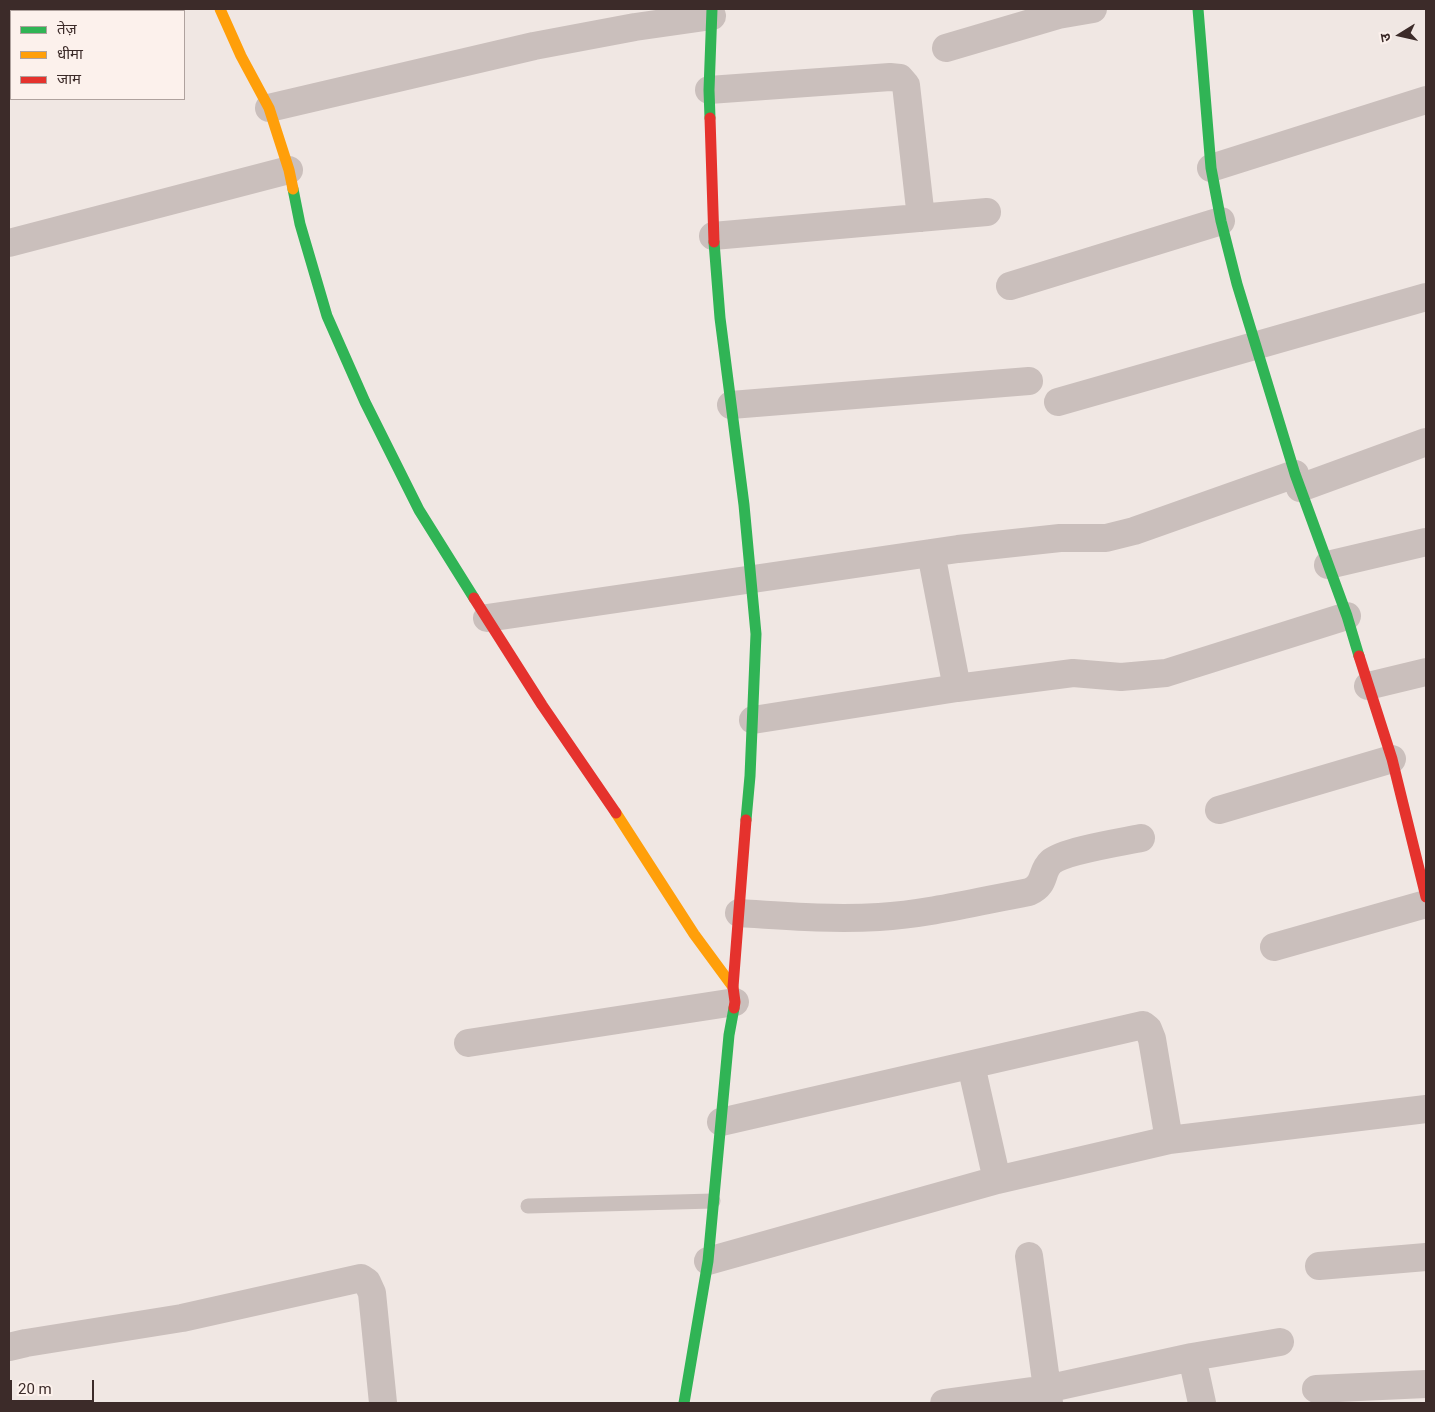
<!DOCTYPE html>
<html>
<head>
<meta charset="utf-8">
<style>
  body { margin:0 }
  #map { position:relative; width:1435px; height:1412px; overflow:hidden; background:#f0e7e3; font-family:Roboto,"Noto Sans Devanagari",sans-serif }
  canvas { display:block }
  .frame { position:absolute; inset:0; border:10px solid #3c2b29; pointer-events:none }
  .legend { position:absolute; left:10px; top:10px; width:175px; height:90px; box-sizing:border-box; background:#fcf1ec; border:1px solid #afa29e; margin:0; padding:6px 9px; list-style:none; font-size:15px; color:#3c2b29 }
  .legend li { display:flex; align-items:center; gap:10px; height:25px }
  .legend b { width:25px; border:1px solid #afa29e }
  .north { position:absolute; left:1375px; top:10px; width:50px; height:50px; -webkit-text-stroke:4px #fcf1ec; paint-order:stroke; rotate:260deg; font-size:14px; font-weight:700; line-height:20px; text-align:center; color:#3c2b29 }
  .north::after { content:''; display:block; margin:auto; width:18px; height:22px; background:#3c2b29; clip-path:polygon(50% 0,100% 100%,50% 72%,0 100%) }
  .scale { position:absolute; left:10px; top:1380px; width:84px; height:22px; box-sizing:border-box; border:2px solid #3c2b29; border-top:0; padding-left:6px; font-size:15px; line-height:18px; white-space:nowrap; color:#3c2b29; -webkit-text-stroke:4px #fcf1ec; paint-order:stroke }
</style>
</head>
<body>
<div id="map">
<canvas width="1435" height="1412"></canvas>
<div class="frame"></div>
<ul class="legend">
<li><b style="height:6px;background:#30b455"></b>तेज़</li>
<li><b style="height:6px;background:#ff9f0a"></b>धीमा</li>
<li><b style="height:6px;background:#e5322d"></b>जाम</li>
</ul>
<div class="north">उ</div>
<div class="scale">20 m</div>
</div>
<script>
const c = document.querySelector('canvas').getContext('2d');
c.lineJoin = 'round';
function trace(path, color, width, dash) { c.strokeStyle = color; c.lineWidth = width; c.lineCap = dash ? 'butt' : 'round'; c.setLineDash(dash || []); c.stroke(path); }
const lane = new Path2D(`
  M528,1206l185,-5`);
const street = new Path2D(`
  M946,48l112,-33 35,-6
  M709,90l181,-13 10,1 6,7 15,133
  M269,108l265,-62 101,-19 77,-11
  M1211,168l215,-68
  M713,236l274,-24
  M9,243l280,-73
  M1010,286l211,-65
  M1058,402l368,-105
  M731,405l298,-24
  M1300,488l126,-46
  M931,553l26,135
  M1328,565l98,-23
  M487,618l471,-69 102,-11h46l28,-7 161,-57
  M1368,686l58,-14
  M753,720l204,-32 116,-15 48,4 45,-4 181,-57
  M1219,810l173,-51
  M739,913c46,3 93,7 140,4 50,-3 101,-16 150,-25 18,-8 11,-20 22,-30 12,-11 71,-20 90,-24
  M1274,947l152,-43
  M468,1043l267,-41
  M971,1065l26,115
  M721,1122l422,-97 5,4 4,10 17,101
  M1029,1256l20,147
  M708,1261l289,-81 172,-40 257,-31
  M1319,1266l107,-9
  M9,1347l17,-4 156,-25 179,-40 6,4 5,11 11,110
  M1192,1357l10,46
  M1316,1389l110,-5
  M944,1403l102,-14 146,-32 88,-15`);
const fast = new Path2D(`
  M1198,9l13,159 10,53 16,63 58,190 52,142 12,40
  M710,118l-1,-28 3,-81
  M293,189l7,35 27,92 38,86 54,108 55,88
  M714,242l6,76 24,187 12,129 -6,142 -4,44
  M684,1403l24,-142 21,-226 5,-27`);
const slow = new Path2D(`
  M220,9l21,47 28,52 20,62 4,19
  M616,813l78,121 39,53`);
const jam = new Path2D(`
  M710,118l4,124
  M474,598l68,107 74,108
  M1359,656l33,103 34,138
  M734,1008l1,-6 -2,-15 13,-167`);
trace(lane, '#cabfbc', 15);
trace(street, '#cabfbc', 28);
trace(fast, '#30b455', 11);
trace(slow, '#ff9f0a', 11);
trace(jam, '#e5322d', 11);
</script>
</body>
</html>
